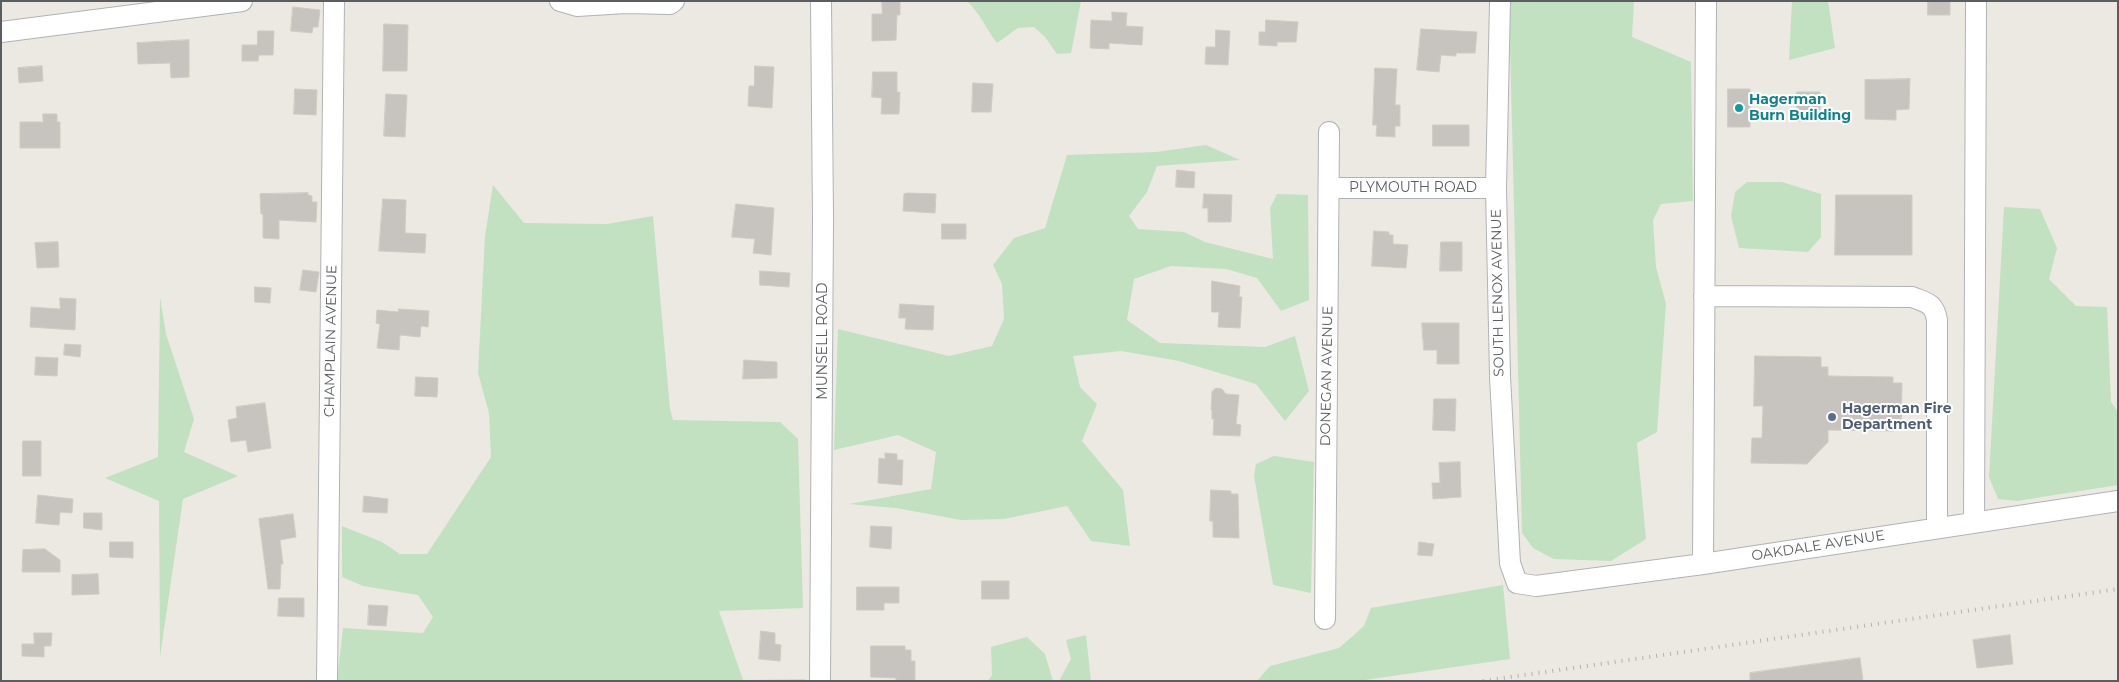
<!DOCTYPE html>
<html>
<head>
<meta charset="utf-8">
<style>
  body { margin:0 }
  #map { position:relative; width:2119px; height:682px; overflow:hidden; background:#ece9e2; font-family:Montserrat,sans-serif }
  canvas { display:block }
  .frame { position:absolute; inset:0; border:2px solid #5b5e61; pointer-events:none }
</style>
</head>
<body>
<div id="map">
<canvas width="2119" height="682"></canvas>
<div class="frame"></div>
</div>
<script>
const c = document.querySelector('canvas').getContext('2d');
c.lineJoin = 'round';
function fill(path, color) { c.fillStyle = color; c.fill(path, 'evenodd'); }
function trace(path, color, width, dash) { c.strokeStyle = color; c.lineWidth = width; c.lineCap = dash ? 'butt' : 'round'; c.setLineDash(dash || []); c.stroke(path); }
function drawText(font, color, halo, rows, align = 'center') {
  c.font = font + ' Montserrat,sans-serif'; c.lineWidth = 4; c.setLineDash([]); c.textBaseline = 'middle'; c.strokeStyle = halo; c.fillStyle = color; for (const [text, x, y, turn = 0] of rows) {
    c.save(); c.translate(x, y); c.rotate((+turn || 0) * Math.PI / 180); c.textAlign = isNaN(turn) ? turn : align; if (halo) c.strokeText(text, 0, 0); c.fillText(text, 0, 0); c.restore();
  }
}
const green = new Path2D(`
  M967,1h114l-10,52 -14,1 -12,-17 -11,-10 -16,1 -21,15c-11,-14 -17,-30 -30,-42z
  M1509,1h125l-2,36 59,25 2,139 -32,3 -8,16 3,47 10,37 -9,128 -20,11 9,96 -35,22 -57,-2 -21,-11 -11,-15z
  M1792,1h36l7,47 -46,12z
  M1206,145l34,15 -83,6 -10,26 -18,24 9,13 46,3 21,10 68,17 -3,-51 7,-14 31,1 1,105 -28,11 -24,-33 -31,-9 -55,-3 -37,13 -7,41 33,23 105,4 30,-11 14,55 -24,30 -29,-37 -77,-23 -58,-10 -48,5 7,31 17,17 -15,37 41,49 7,56 -39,-5 -24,-35 -63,13 -43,1 -65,-12 -47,-4 82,-15 5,-37 -38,-17 -64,15 4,-121 111,27 43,-10 12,-27 -2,-35 -9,-19 21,-27 31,-10 22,-73 89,-3z
  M1747,182h35l39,12v43l-13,15 -69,-4 -8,-32 4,-24z
  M493,185l31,38 83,1 46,-8 17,193 3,11 107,2 18,17 5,169 -84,3 24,69 62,-1v2h-468l6,-53 80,5 10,-16 -15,-22 -55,-9 -21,-9v-51l40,16 18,12h27l64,-97 -2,-44 -11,-40 7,-137z
  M2004,207l36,2 17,39 -8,31 27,27 31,1 4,95 7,10v73l-101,16 -19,-2 -9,-22z
  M160,297l6,37 28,85 -10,33 54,24 -55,23 -23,158 -1,-156 -54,-23 53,-21z
  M1274,456l40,6 -3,131 -38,-8 -19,-109 2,-12z
  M1503,585l7,74 -152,22h-101l13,-15 69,-18 25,-22 7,-18z
  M1086,635l5,46h-32l12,-22 -5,-19z
  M1027,637l18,17 8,27h-65l4,-6 -1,-28z`);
const building = new Path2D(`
  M882,1h18v14h-3l-1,25 -24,1v-27h10z
  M1928,1h22v14h-22z
  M293,7l27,3 -2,17h-5l-1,6 -21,-2z
  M1112,12l15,1 -1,13 17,1 -1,18 -33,-2v6l-19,-1 1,-28 21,1z
  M1266,20l32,2 -2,20h-19v4l-18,-1v-13h6z
  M384,24l24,1 -1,46h-24z
  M1421,29l56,3 -2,21h-19v3l-15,-1 -2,17 -22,-2z
  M1216,30l14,1 -2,34 -23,-1 1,-17h9z
  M258,31h16l-1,24h-14l-1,6h-16v-16h15z
  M189,40v37l-18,1 -1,-15 -32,1 -1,-21z
  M42,66l1,15 -24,2 -1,-15z
  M755,66l19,1 -2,41 -24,-2 1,-20h5z
  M1375,68l22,1 -2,36h5v21h-5v11l-19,-1 1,-11h-4z
  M873,72h24v20h3l-1,22h-18l1,-16 -10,-1z
  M1910,79l-1,30 -13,1v10l-31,-1v-39z
  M973,83l20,1 -2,28h-19z
  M295,89l22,1 -1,25 -22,-1z
  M1728,89h22v38h-22z
  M1797,92h23v29h-23z
  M386,94l21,1 -2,42 -21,-1z
  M43,114h14v8h3v26h-40v-26h23z
  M1433,125h36v21h-36z
  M1177,170l18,2 -1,16 -18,-1z
  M308,193v2l4,1v6h5l-1,20 -37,-2v19l-16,-1v-24h-2l-1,-20z
  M908,193l28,1 -1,19 -32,-2 1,-17z
  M1204,194l28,1 -1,27h-23v-14h-5z
  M1836,195h76v60h-77z
  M383,199l23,1 -1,33 21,1 -1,19 -46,-2z
  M736,204l38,4 -3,47 -18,-2 2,-14 -23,-2z
  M942,224h24v15h-24z
  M1374,231l15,1v3h4v9l15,1 -2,23 -34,-2z
  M58,242l1,25 -22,1 -2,-25z
  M1441,242h21v29h-22z
  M303,270l16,2 -3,20 -16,-2z
  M760,271l30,2 -1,14 -29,-2z
  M1212,281l28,5 -1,11h3l-2,31 -22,-1 1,-15h-7z
  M255,287l16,1 -1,15 -15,-1z
  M60,298l16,1 -1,31 -45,-3 1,-20 29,2z
  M900,304l34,2 -1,24 -28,-1 1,-11h-7z
  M399,309l30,2 -1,16 -7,-1 -1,11 -20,-2 -1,15 -22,-2 3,-24 -4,-1 1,-13 21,2z
  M1422,323h37v41h-22v-14h-13z
  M65,344l16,1 -1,12 -16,-2z
  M1755,356l66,1v10h7v9l65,1v6h9l-1,46h-7v2l-66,-1v12l-21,22 -56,-1 1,-25h10l1,-32h-9z
  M36,357l22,1 -1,18 -22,-1z
  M744,360l33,2v16l-34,1z
  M416,377l22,1 -1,19 -22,-1z
  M1216,388l6,1 4,5 13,1 -3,29 5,1 -1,11 -27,-1 1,-16h-2v-9h-1l1,-18z
  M1434,399h22l-1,32 -22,-1z
  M265,403l6,45 -23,4 -2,-12 -15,2 -3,-22 9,-2 -1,-11z
  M23,441h18v35h-18z
  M885,453l12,1v6h6l-1,25 -24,-2 1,-25 6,1z
  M1460,462l1,35 -28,2 -1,-16h8l-1,-20z
  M1211,490l20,1v3h7l1,44 -26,-1v-16h-3z
  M38,495l35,4 -1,14 -12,-1 -1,13 -23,-2z
  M364,496l24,3 -1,14 -24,-1z
  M84,513h18v17l-18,-2z
  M293,514l3,23 -16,3 3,24h-2l-1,25h-12l-9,-70z
  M871,526l21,1 -1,22 -21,-2z
  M110,542h23v16l-23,-1z
  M1419,542l15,2 -2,12 -14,-1z
  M45,549l15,11v12h-38l1,-22z
  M98,574l1,20 -27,1v-20z
  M982,581h27v18h-27z
  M857,587h42v16h-15v7h-27z
  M279,598h25v19l-26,-1z
  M369,605l19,1 -2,20 -18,-1z
  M761,631l14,2v11l6,1 -1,16 -21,-2z
  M34,633h18l-1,13h-7v11l-22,-1v-12h12z
  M2010,635l3,29 -36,4 -4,-28z
  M871,646h34v4h6v11h4v20h-19v-3l-25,-1z
  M1860,658l3,23h-113v-8z`);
const minor = new Path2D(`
  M560,1l17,5 49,-3 44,1 4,-3
  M1500,1l-4,187 4,189 10,186 7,20 19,3 167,-22 415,-63
  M1,32l241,-31
  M1329,188h167
  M1704,296l208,1c15,6 22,6 25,23v208
  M1974,523l2,-522
  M1703,564l3,-563
  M1325,619l4,-487
  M327,681l7,-680
  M820,681l3,-463 -2,-217`);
const rail = new Path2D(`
  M1483,681l635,-92`);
const markers = [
  [1739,108,5,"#0f9aa8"],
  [1832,417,5,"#5c6f8a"]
];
const cultureNames = [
  ["Hagerman",1749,100],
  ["Burn Building",1749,116]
];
const streetNames = [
  ["PLYMOUTH ROAD",1413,188],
  ["SOUTH LENOX AVENUE",1498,293,-91],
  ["CHAMPLAIN AVENUE",331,341,-89],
  ["MUNSELL ROAD",823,341,-90],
  ["DONEGAN AVENUE",1327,376,-89],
  ["OAKDALE AVENUE",1818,546,-9]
];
const serviceNames = [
  ["Hagerman Fire",1842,409],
  ["Department",1842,425]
];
fill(green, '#c2e1c1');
fill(building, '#c7c4bf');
trace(building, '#d0cbc2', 1);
trace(minor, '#b0b3b6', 22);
trace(minor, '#fff', 20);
trace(rail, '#b1b2b2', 4, [1, 6]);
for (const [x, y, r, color] of markers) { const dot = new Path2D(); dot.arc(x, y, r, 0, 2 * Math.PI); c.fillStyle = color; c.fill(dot); trace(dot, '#fff', 2); }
drawText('bold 14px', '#0d838f', '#fff', cultureNames, 'left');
drawText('14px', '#5b5e61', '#fff', streetNames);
drawText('bold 14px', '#4e5e75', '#fff', serviceNames, 'left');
</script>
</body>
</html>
